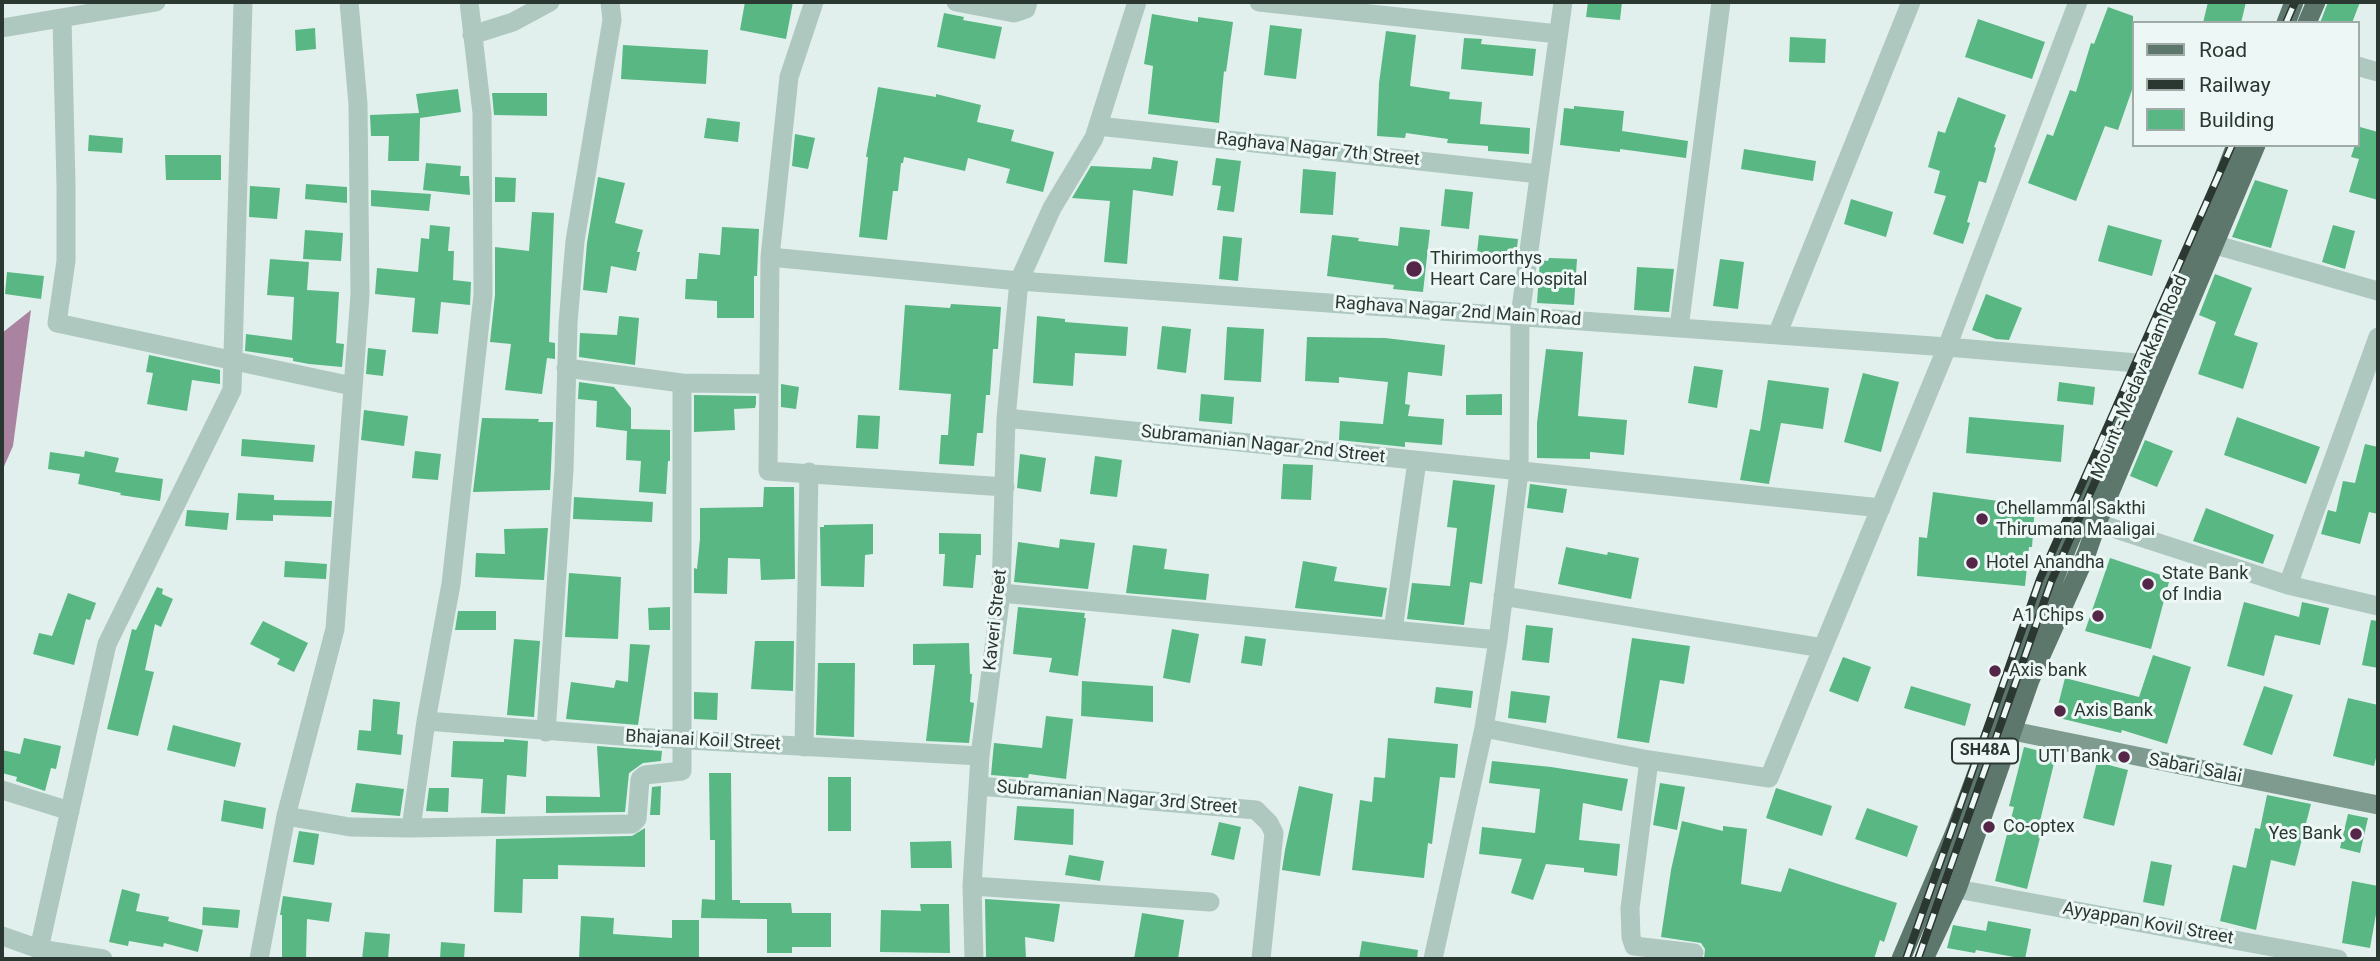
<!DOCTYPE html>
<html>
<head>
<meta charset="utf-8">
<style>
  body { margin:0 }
  #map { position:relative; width:2380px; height:961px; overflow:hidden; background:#e1f0ec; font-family:Roboto,sans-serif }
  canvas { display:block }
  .frame { position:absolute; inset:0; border:4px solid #2b3731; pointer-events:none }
  .legend { position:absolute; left:2132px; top:21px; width:228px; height:126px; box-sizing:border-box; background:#edf8f6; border:2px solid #9faba7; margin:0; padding:9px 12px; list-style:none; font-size:21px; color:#2b3731 }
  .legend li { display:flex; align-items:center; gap:14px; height:35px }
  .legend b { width:35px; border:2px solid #9faba7 }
</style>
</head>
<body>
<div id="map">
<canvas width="2380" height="961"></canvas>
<div class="frame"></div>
<ul class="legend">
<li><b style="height:9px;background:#5e776c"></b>Road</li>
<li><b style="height:9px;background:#2b3731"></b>Railway</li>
<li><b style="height:19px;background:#58b783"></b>Building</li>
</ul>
</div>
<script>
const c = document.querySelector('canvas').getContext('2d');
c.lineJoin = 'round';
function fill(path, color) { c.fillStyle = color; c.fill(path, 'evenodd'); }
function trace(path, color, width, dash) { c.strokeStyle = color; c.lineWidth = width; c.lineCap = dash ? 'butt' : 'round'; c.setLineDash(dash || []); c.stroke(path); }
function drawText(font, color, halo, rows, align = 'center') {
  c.font = font + ' Roboto,sans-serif'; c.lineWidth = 6; c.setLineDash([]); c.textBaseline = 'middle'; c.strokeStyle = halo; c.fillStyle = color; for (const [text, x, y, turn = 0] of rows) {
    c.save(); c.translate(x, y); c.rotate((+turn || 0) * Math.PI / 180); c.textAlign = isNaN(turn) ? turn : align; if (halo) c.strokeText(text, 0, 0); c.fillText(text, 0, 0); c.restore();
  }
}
const water = new Path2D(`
  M31,310l-18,136 -11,25v-138z`);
const building = new Path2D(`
  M745,2h48l-7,37 -46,-9z
  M1588,2h34l-2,18 -34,-3z
  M2208,2h38l-5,21h-38z
  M2328,2h32l-8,21h-32z
  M2108,7l25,9v71l-15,43 -13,-4 -29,75 -48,-18 19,-49 6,2 17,-46 6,2 15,-49 3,1z
  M944,13l20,4 -1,3 39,7 -7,32 -58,-12z
  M1152,14l46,8v-5l35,5 -7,50 -2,-1 -5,52 -71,-9 5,-48 -9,-2z
  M1978,19l67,23 -13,37 -67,-22z
  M1270,25l32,4 -6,50 -32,-4z
  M315,28l1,21 -20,2 -1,-21z
  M1386,31l30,4 -6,51 40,6 -1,7 33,3 -2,22 50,4 -1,26 -41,-3v-5l-41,-3 1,-4 -42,-6 -1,5 -28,-2 2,-53z
  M1790,37l36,2 -1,24 -36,-1z
  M1464,38l18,1 -1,5 55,5 -3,27 -72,-7z
  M623,45l85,5 -2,34 -85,-5z
  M878,87l58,10v-3l45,11 -4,17 37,8 -3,11 43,11 -11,40 -37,-9 4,-14 -42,-11 -3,13 -61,-14 -1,6h-2l-3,28h-5l-6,49 -28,-3 9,-80h-2z
  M458,89l3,23 -41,6 -1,43h-31l1,-25h-18l-1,-21 49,-2 -3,-19z
  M492,93h55v23l-53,-1z
  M1958,97l48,18 -12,32 2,1 -10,35 -7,-2 -12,41 3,1 -7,21 -30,-10 13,-38 -12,-3 6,-22 -12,-4 10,-36 7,2z
  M1574,106l50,5 -2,20 66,10 -2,17 -66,-9v3l-60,-7 4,-37 10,1z
  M707,118l33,4 -2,20 -34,-4z
  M2360,127l18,5v68l-29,-8 10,-33 -8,-2 4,-12h2z
  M795,134l20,4 -7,31 -16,-3z
  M89,135l34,3 -1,15 -34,-2z
  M1744,149l72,12 -3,20 -72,-12z
  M165,155h56v25h-55z
  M1153,157l25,4 -5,35 -40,-6 -6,74 -23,-2 6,-61 -38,-3 19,-32 60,3z
  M1216,158l25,3 -7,51 -17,-2 4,-24 -9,-1z
  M426,163l35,3 -1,10h9l1,19 -47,-5z
  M1303,169l33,3 -3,43 -33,-2z
  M495,177l21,1 -1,24h-20z
  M598,177l27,6 -10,40 28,7 -6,22h3l-4,19 -25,-5 -4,27 -24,-3 4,-47z
  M2255,180l33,10 -17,58 -39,-11z
  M306,184l41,3v16l-42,-4z
  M250,186l30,2 -3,31 -28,-2z
  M1445,189l28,3 -4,37 -28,-3z
  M371,190l60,4 -2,17 -58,-5z
  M1851,199l42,13 -7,25 -42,-13z
  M532,212l22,1 -5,129 6,1v16l-8,-1 -5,36 -37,-4 6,-46 -21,-2 5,-47v-48l34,4z
  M430,225l20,2 -2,24h6l-1,29 18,2 -1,23 -29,-3 -3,32 -26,-2 3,-34 -40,-4 2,-26 41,4 3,-34 8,1z
  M2108,225l54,15 -10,36 -54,-15z
  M2333,225l22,6 -10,38 -23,-7z
  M722,227l37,2 -2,47h-3v42h-37v-17l-32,-2 1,-20h11l2,-26 21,2z
  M1400,227l30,3 -7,62 -30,-3 1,-4 -67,-9 5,-41 27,3 -1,3 40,5z
  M305,230l38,3 -2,28 -38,-2z
  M1479,235l39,4 -3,26 -39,-4z
  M1223,236l19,2 -4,43 -19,-2z
  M1549,258l28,1 -3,46 -37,-2 3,-43 8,1z
  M270,259l39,3 -2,28 32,2 -3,51 8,1 -2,23 -33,-3 -16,-3v-3l-48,-7 1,-17 46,6 2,-43 -27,-2z
  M1720,259l24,3 -6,47 -25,-3z
  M1637,267l37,2 -5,43 -35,-2z
  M7,272l37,4 -3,23 -36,-5z
  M2215,274l37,14 -18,47 24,8 -15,46 -45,-15 18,-52 -17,-7z
  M1986,294l36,14 -13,32 -13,-1 -24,-9z
  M951,304l50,3 -3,42h-5l-3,46h-4l-3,38h-6l-3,33 -35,-2 2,-29h7l3,-41 -52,-4 6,-85 45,3z
  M619,316l20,2 -4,47 -56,-8 1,-24 37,2z
  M1037,316l28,3v3l63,5 -2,29 -51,-3 -2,33 -40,-3z
  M1162,326l29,3 -5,44 -29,-4z
  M1227,327l37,2 -3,53 -37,-2z
  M1307,337l78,1 60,7 -3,31 -34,-4 -3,32 5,1 -2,11 36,3 -2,26 -37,-3v5l-66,-7 1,-19 43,3 5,-42 -49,-5v6l-34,-2z
  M368,348l18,2 -3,26 -17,-2z
  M1546,349l37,3 -5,64 49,4 -3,35 -34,-3v7l-53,-1v-35z
  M149,355l71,15v14l-28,-4 -5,31 -40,-7 6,-31 -7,-1z
  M1694,366l29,4 -6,38 -29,-5z
  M1863,373l36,9 -18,70 -37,-10z
  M1768,380l61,8 -6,41 -42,-6 -12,61 -29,-4 10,-51 10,2z
  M579,382l35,5 17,21v21l39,1v31h-2l-2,33 -27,-2 2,-31 -15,-1 1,-29 -31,-4 1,-26 -19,-2z
  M2059,382l36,5 -2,18 -36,-4z
  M781,384l18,3 -3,22 -15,-2z
  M1201,394l33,3 -2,27 -33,-3z
  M1502,394v21h-36v-20z
  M694,395l62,1v8l-1,4 -21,1 1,21 -41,2z
  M364,410l44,6 -4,30 -43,-6z
  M858,415l22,1 -2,33 -22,-1z
  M1969,417l95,8 -3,37 -95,-9z
  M2237,417l83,30 -14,37 -82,-29z
  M482,418l57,1 -1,3h15l-3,68 -77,2z
  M242,439l73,6 -2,17 -72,-6z
  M2145,440l28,11 -16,36 -27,-11z
  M2365,444l13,3v67l-9,-2 -9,32 -39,-10 7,-24 8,2 7,-31 12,2z
  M85,451l34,7 -4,14 48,7 -3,22 -40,-6 1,-2 -43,-9 2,-10 -32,-5 2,-17 34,5z
  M415,451l26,3 -3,26 -26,-2z
  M1020,454l26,4 -5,34 -24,-4z
  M1095,456l27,4 -5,37 -27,-3z
  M1283,464l30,1 -2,35 -30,-1z
  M1453,480l42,5 -13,99 -12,-2 -6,43 -57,-6 5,-36 38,3 7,-58 -10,-1z
  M1530,484l37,5 -4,24 -36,-5z
  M764,487h30l1,92 -34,1 -1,-21 -32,-1 -1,36 -33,-1v-25l3,1 3,-30v-31l63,-1z
  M1933,492l102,14 -3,41h-3l-4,39 -108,-10 2,-39 8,1z
  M238,493l36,2v5l58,1 -1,16 -58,-2v6l-37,-1z
  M574,497l79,5 -1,20 -79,-3z
  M2206,508l68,27 -11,29 -70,-23z
  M187,510l42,3 -2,17 -42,-4z
  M873,524v30l-8,1 -1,32 -43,-1 -1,-59h4v-2z
  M548,528l-4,52 -69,-3 1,-24 29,1 -1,-25z
  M939,533l42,1v21h-5l-3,33 -30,-2 2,-32h-6z
  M1060,539l35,4 -7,46 -74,-7 4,-40 41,6z
  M1133,545l34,4 -3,20 45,5 -3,26 -80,-7z
  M1566,547l41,8 1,-3 31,6 -8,41 -73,-15z
  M2110,558l60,20 -19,71 -66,-18z
  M285,561l42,3 -1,15 -42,-2z
  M1303,561l34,6 -3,14 53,7 -5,29 -87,-9z
  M569,573l52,4 -3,62 -53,-2z
  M157,587l6,2 -1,5 11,5 -12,28 -6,-3 -10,46 9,2 -16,64 -31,-7 25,-100 4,1z
  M68,593l28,10 -6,17 -4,-1 -12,46 -41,-11 6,-21 13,3z
  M2244,602l55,15 3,-15 27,6 -9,37 -45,-10 -11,41 -37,-10z
  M670,607v23h-21l-1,-22z
  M1018,607l67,6 -1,5h2l-8,58 -29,-4 3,-14 -39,-4z
  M458,611h38v19h-41z
  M2371,620l7,1v47l-16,-3z
  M263,621l45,22 -14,29 -17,-8 3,-5 -30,-15z
  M1526,625l27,3 -4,35 -27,-3z
  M1172,629l27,5 -9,49 -27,-5z
  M1245,636l21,3 -4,27 -21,-3z
  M1632,638l58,8 -6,38 -24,-4 -11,63 -32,-5z
  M514,639l26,2 -6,76 -27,-2z
  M755,641h39l-1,50 -42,-2z
  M969,643l1,31h2l-2,28 4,1 -5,40 -43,-2 9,-76h-22v-21z
  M630,644l20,1 -12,80 -72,-6 5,-37 43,6 2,-8 12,2z
  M2153,655l38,12 -24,77 -45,-14 -1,3 -66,-16 10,-39 74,19z
  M1843,657l28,10 -13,35 -29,-11z
  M818,663h37l-1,74 -38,-2z
  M1082,681l71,5v36l-72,-6z
  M1911,686l60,18 -6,22 -61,-18z
  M2264,686l29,9 -21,60 -29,-10z
  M1436,687l37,4 -2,17 -37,-5z
  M1511,691l39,5 -4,27 -38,-5z
  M694,692l24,1 -1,27 -23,-1z
  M2348,698l30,7v45l-4,16 -41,-10z
  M373,699l27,3 -3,32 6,1 -2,20 -44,-5 2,-20 12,1z
  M1046,716l27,3 -7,60 -37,-5 -1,4 -37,-3 3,-32 48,5z
  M173,725l68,18 -6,24 -68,-17z
  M24,738l37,8 -5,23 -5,-1 -6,23 -29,-10 1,-4 -15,-4v-23l18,4z
  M1388,738l70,6 -3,34 -15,-1 -8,67 -4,-1 -4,35 -72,-8 8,-70 12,2 2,-25 11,1z
  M504,739l24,2 -2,36 -19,-2 -2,39 -24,-1 2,-34 -32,-2 2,-36 51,1z
  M597,746l65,5 -1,10 -18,2 -14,10 -4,39 -79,1v-17l54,1z
  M2024,747l32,8 -16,66 4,1 -17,67 -32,-8 19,-74 -5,-1z
  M1492,761l59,6 77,12 -6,32 -39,-8 -4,37 41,4 -3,32 -33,-4v-4l-38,-4 -13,36 -22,-7 11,-34 -43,-5 3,-27 53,6 5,-44 -51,-6z
  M2097,762l31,8 -14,56 -31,-8z
  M709,773h22l1,127h8v3h51l1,10h39v34h-39v6h-25v-34l-66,-1 1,-19 13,1v-60h-5z
  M828,777h23v54h-23z
  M356,783l48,6 -4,27 -49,-4z
  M1660,783l25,4 -8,43 -24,-5z
  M661,786l-1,29h-10l2,-28z
  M1299,786l34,8 -13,82 -38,-6 3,-20z
  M429,788h20l-1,24 -22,-1z
  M1776,788l56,18 -10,30 -56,-18z
  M2267,795l44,9 -16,62 -24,-6 -15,70 -36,-9 13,-56 13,3 9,-40 5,1z
  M224,800l42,8 -3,21 -42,-8z
  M1017,806l57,3 -1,36 -59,-5z
  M1867,808l51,18 -11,31 -52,-18z
  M2348,814l20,4 -8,35 -20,-5z
  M1682,821l41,10v-5l24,3 -6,55 40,8 8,-24 108,35 -13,39 -4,-2 -6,19h-170l1,-10 -4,-6 -40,-6 10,-67z
  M1219,822l22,5 -7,33 -23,-5z
  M645,828v39l-87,-2v14h-35l-1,34 -28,-1 2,-73 136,-3z
  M299,831l20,3 -5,31 -21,-3z
  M951,841l1,27h-41l-1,-26z
  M1069,855l35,6 -4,20 -35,-6z
  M2151,861l21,4 -8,41 -21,-4z
  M2352,881l26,5v17l-8,45 -28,-5z
  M122,889l18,5 -4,17 33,6 -1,4 35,9 -5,22 -34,-9 -1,4 -34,-6 -1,5 -19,-4z
  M283,896l49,7 -3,19 -22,-3 -1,40h-24v-44h-2z
  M985,899l75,5 -6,38 -29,-5 1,22h-40z
  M920,904h29l1,49 -70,-1 1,-42 40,1z
  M203,907l37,3 -2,18 -36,-3z
  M1142,913l42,7 -6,39h-44z
  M581,916l33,2 -1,16 59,4v-18h27v39h-120z
  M1988,921l43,8 -6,30 -49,-9 -1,3 -28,-5 6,-23 33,6z
  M365,932l25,2 -2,25h-26z
  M1362,941l56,9 -1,9h-58z
  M441,942l24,2 -1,15h-24z`);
const minor = new Path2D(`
  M469,2l13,111 1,182 -32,289 -25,137 -15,107 221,-4 5,-5 3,-40 5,-4 37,-4v-388l86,1
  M814,2l-25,75 -19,180 -2,214 237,16
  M956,2l58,11 12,-4 2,-7
  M1259,2l299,32
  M62,19l4,166v76l-9,62 295,63
  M472,35l41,-13 37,-20
  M2357,66l21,6
  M1098,126l441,48
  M2216,245l162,46
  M770,257l249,24 928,66 214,18
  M1679,328l42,-326
  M1777,335l134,-333
  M566,368l116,15
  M1006,418l875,90
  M2097,523l191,62 90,21
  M2288,585l90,-248
  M1001,593l497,47
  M1503,596l320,52
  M1393,630l24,-169
  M426,721l208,16 346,19
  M1484,728l165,32 120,18 178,-431 131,-345
  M546,732l18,-262 4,-147 7,-82 37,-221 -2,-18
  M804,747l5,-275
  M1649,760l-19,148 1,29 3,9 60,7
  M979,786l277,24 13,13 5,10 -13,126
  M2,790l68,21
  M286,816l64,11 61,1
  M972,886l238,16
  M1957,889l381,70
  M2,936l37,13 64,10
  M39,949l68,-305 125,-254 11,-388
  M259,959l27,-143 49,-187 25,-334 -2,-191 -9,-102
  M974,959l-2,-73 8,-130 21,-163 5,-175 13,-137 33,-73 42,-70 43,-136
  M1433,959l51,-231 14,-88 21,-168 1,-156 43,-314`);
const tertiary = new Path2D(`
  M2,28l154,-26`);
const secondary = new Path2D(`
  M1998,728l380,77`);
const primary = new Path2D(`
  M2286,23l8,-21
  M2307,23l9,-21
  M1901,959l54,-127 39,-105 75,-184 130,-302 37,-96
  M1924,959l33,-70 73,-209 56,-125 11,-32 159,-378`);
const rail = new Path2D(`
  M2286,23l9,-21
  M1906,959l134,-380 192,-434
  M1918,959l133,-377 123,-280`);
const markers = [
  [1414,269,9,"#542647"],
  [1982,519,7,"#542647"],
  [1972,563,7,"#542647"],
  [2148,584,7,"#542647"],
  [2098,616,7,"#542647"],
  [1995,671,7,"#542647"],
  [2060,711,7,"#542647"],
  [2124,757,7,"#542647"],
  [1989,827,7,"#542647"],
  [2356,834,7,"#542647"]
];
const shields = [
  [1985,751,66]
];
const shieldNames = [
  ["SH48A",1985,751]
];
const streetNames = [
  ["Raghava Nagar 7th Street",1318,150,6],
  ["Raghava Nagar 2nd Main Road",1458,312,4],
  ["Mount - Medavakkam Road",2140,377,-67],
  ["Subramanian Nagar 2nd Street",1263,445,6],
  ["Kaveri Street",996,620,-84],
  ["Bhajanai Koil Street",703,741,3],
  ["Sabari Salai",2195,769,11],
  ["Subramanian Nagar 3rd Street",1117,798,5],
  ["Ayyappan Kovil Street",2148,924,10]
];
const poiNames = [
  ["Thirimoorthys",1430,259],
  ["Heart Care Hospital",1430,280],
  ["Chellammal Sakthi",1996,509],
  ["Thirumana Maaligai",1996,530],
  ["Hotel Anandha",1986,563],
  ["State Bank",2162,574],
  ["of India",2162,595],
  ["A1 Chips",2084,616,"right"],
  ["Axis bank",2009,671],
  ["Axis Bank",2074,711],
  ["UTI Bank",2110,757,"right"],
  ["Co-optex",2003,827],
  ["Yes Bank",2342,834,"right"]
];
fill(water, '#aa83a0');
fill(building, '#58b783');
trace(minor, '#aec7bf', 19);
trace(tertiary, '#aec7bf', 19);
trace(secondary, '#7f9b8f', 19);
trace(primary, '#5e776c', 19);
trace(rail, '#2b3731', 8);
trace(rail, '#edf8f6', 5, [16]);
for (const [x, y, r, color] of markers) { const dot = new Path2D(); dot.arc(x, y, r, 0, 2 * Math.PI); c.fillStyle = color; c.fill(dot); trace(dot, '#edf8f6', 2.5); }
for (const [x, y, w] of shields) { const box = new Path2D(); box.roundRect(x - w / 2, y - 12.5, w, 25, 5); c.fillStyle = '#edf8f6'; c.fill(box); trace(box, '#2b3731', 2); }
drawText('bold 16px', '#2b3731', null, shieldNames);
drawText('18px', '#2b3731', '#edf8f6', streetNames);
drawText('18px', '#2b3731', '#edf8f6', poiNames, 'left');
</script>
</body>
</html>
